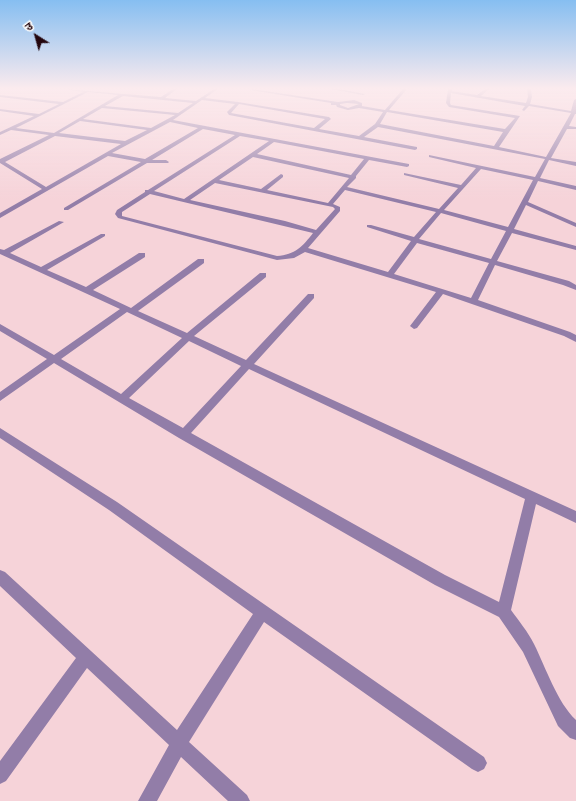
<!DOCTYPE html>
<html>
<head>
<meta charset="utf-8">
<style>
  body { margin:0 }
  #map { position:relative; width:576px; height:801px; overflow:hidden; background:#f6d3d9; font-family:Cabin,"Noto Sans Devanagari",sans-serif }
  canvas { display:block }
  .north { position:absolute; left:16px; top:16px; width:40px; height:40px; -webkit-text-stroke:3px #fefefe; paint-order:stroke; rotate:323deg; font-size:11px; font-weight:700; line-height:16px; text-align:center; color:#23060e }
  .north::after { content:''; display:block; margin:auto; width:14px; height:18px; background:#23060e; clip-path:polygon(50% 0,100% 100%,50% 72%,0 100%) }
</style>
</head>
<body>
<div id="map">
<canvas width="576" height="801"></canvas>
<div class="north">उ</div>
</div>
<script>
const c = document.querySelector('canvas').getContext('2d');
c.lineJoin = 'round';
function fill(path, color) { c.fillStyle = color; c.fill(path, 'evenodd'); }
const minor = new Path2D(`
  M64,89l97,8 12,-8h4l-12,9 31,3 18,-12h4l-13,9 33,4 91,15 2,2 -12,10 40,7 16,-12 8,-12 -24,-4 -11,2 -11,-3 -1,-2h-5v-2l-81,-13 2,-1 86,13 16,-2 8,3v3l23,4 18,-21h4l-18,21 116,19 10,-11 -66,-11 -3,-4 2,-14h4v2l25,4 8,-6h4l-8,7 45,7 2,-6 -1,-8h4l1,8 -2,7 41,7 3,-11 2,-1v15h-1l-6,12 7,1v2h-9l-16,29 25,4v4l-27,-6 -9,18 36,8v4l-38,-9 -10,21 48,21v4l-50,-22 -12,24 62,17v4l-64,-17 -15,28 72,20 7,4v5l-13,-5 -68,-20 -17,35 92,32 6,3v7l-12,-6 -121,-42 -26,34 -3,1 -4,-3 26,-34 -131,-40 -11,6 -17,2 -159,-42 -3,-4 2,-4 28,-18v-2h3l87,-55 -32,-6 -51,31h14l3,2 -1,1h-21l-79,47h-4v-2l77,-46 -33,-6 -108,62v-5l42,-24 -42,-26v-4l49,-24 -38,-5 -11,5v-3l34,-16 -34,-5v-2l39,5 20,-10 -59,-7v-2l63,7 20,-10zM88,92l30,3 -64,38 -38,-5zM451,93l74,13 -3,4 2,1 5,-5 42,7 -25,44 -47,-10 21,-31 -69,-11 -1,-2zM123,96l70,7 -15,10 -73,-7zM202,100l33,4 -8,8 2,3 186,35 2,-1v-2l-53,-10 14,-10 167,32 -10,18 -106,-22v2l47,11 -15,17 -57,-12v2l54,13 -19,21 -92,-22 9,-9v-2l13,-16 38,7 2,-1v-2l-236,-44zM347,103l12,1 -11,4 -8,-3v-1zM239,104l86,15 -11,9 -83,-15zM102,108l73,7 -24,13 -68,-9zM387,112l116,20 -9,14 -114,-22zM80,121l67,9 -22,11 -66,-8zM170,122l28,6 -53,31 -33,-6zM55,136l66,8 -75,43 -41,-25zM240,136l29,5 -85,58 -30,-8zM274,142l90,17 -13,16 -94,-21zM253,157l96,21 -21,25 -61,-13 16,-13v-2l-2,-1 -20,15 -42,-9zM481,169l52,11 -25,47 -64,-17zM215,183l118,24 2,2 -19,21 -31,-9 -95,-21zM345,190l91,22 -22,25 -43,-12h-4v2l44,14 -23,31 -80,-24 32,-37v-4l-7,-3zM150,194l163,39c-10,13 -18,22 -36,23l-155,-40v-4zM441,213l65,18 -15,28 -72,-20zM417,243l72,20 -18,35 -77,-24z
  M330,89h9l26,5 -2,1z
  M59,221l5,1 -54,31 31,14 60,-33h4v2l-58,34 39,17 53,-34h6v4l-52,33 38,18 67,-49h6v4l-66,48 49,22 73,-60h6v4l-72,59 52,24 62,-66h6v4l-60,66 322,147v12l-40,-19 -25,106c8,11 17,22 23,34 12,24 23,58 42,76v20l-6,-2 -12,-12 -35,-74 -24,-35 -64,-32 -256,-147 -125,-75 -54,38v-9l47,-33 -47,-28v-7l54,31 66,-46 -120,-55v-5l4,1zM127,312l55,26 -61,56 -60,-35zM189,341l52,25 -58,62 -54,-30zM249,369l276,130 -26,103 -54,-27 -254,-142z
  M0,428l117,74 367,255 3,6 -3,6 -6,3 -6,-3 -208,-147 -75,120 58,53 3,6h-22l-47,-44 -24,44h-19l31,-56 -82,-77 -81,113 -6,3v-23l76,-103 -76,-72v-16l5,2 172,158 76,-116 -144,-104 -109,-72z`);
fill(minor, '#927da8');
const sky = c.createLinearGradient(0, 0, 0, 201);
sky.addColorStop(0, '#86bef1');
sky.addColorStop(0.44, '#fbebee');
sky.addColorStop(1, '#fbebee00');
c.fillStyle = sky;
c.fillRect(0, 0, 576, 201);
</script>
</body>
</html>
